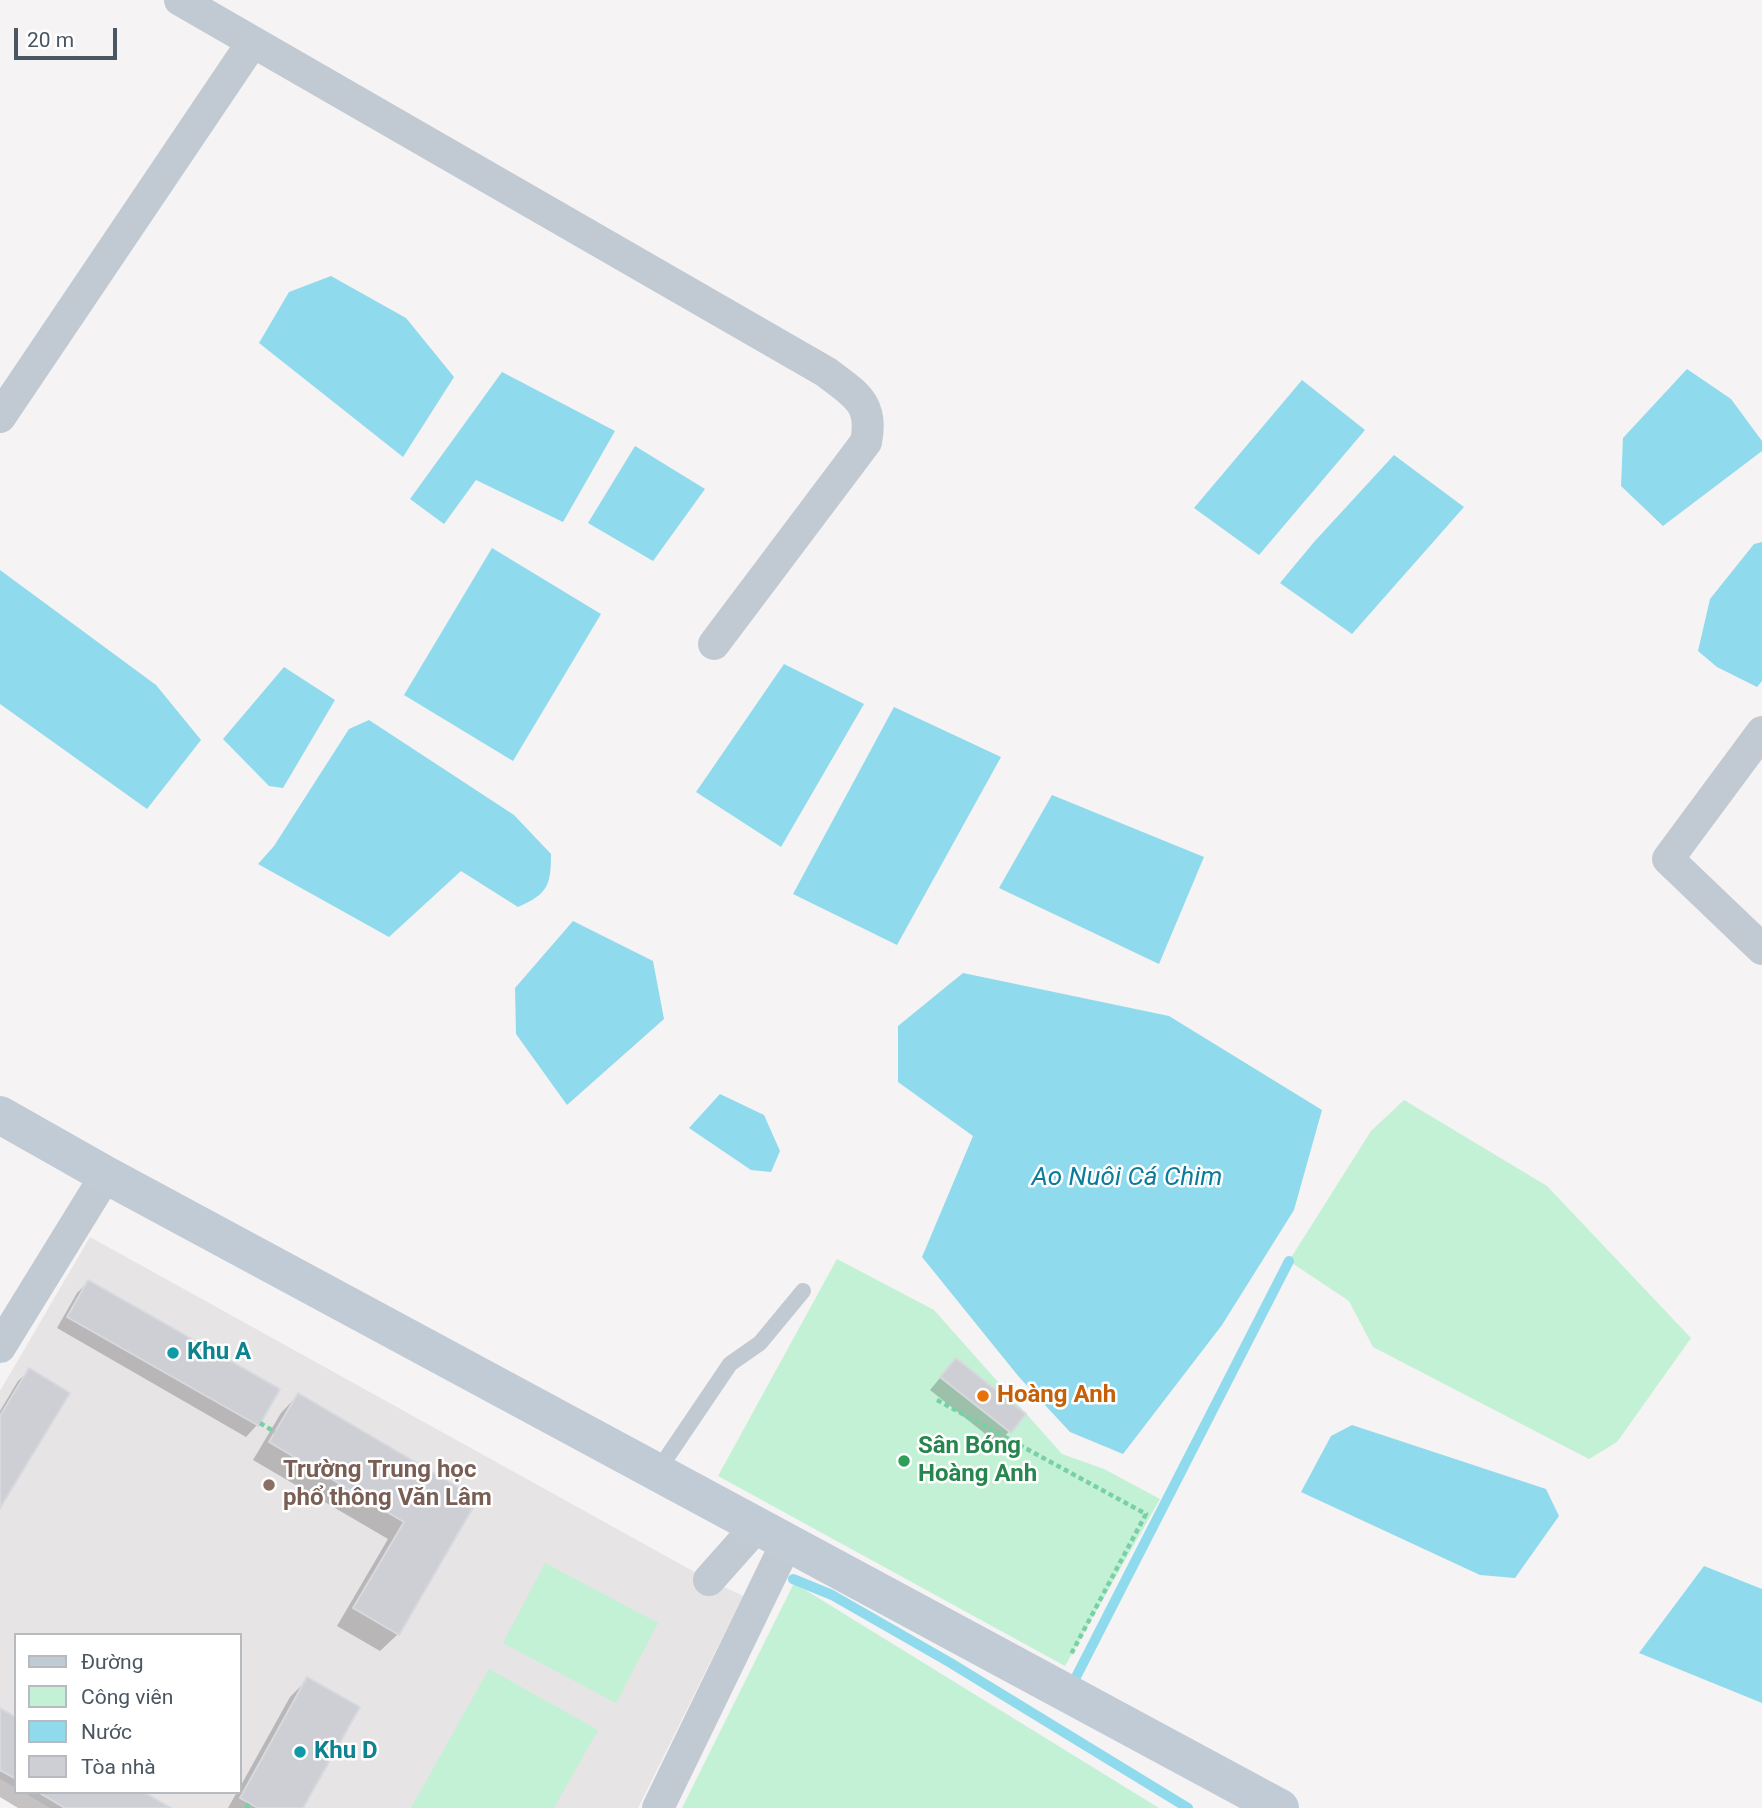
<!DOCTYPE html>
<html>
<head>
<meta charset="utf-8">
<style>
  body { margin:0 }
  #map { position:relative; width:1762px; height:1808px; overflow:hidden; background:#f5f3f3; font-family:Roboto,sans-serif }
  canvas { display:block }
  .legend { position:absolute; left:14px; top:1633px; width:228px; height:161px; box-sizing:border-box; background:#fff; border:2px solid #b7bbc0; margin:0; padding:9px 12px; list-style:none; font-size:21px; color:#4a5661 }
  .legend li { display:flex; align-items:center; gap:14px; height:35px }
  .legend b { width:35px; border:2px solid #b7bbc0 }
  .scale { position:absolute; left:14px; top:28px; width:103px; height:32px; box-sizing:border-box; border:4px solid #4a5661; border-top:0; padding-left:9px; font-size:21px; line-height:24px; white-space:nowrap; color:#4a5661; -webkit-text-stroke:5px #fff; paint-order:stroke }
</style>
</head>
<body>
<div id="map">
<canvas width="1762" height="1808"></canvas>
<ul class="legend">
<li><b style="height:9px;background:#c1cbd6"></b>Đường</li>
<li><b style="height:19px;background:#c3f1d5"></b>Công viên</li>
<li><b style="height:19px;background:#90daee"></b>Nước</li>
<li><b style="height:19px;background:#cdcfd5"></b>Tòa nhà</li>
</ul>
<div class="scale">20 m</div>
</div>
<script>
const c = document.querySelector('canvas').getContext('2d');
c.lineJoin = 'round';
function fill(path, color) { c.fillStyle = color; c.fill(path, 'evenodd'); }
function trace(path, color, width, dash) { c.strokeStyle = color; c.lineWidth = width; c.lineCap = dash ? 'butt' : 'round'; c.setLineDash(dash || []); c.stroke(path); }
function drawText(font, color, halo, rows, align = 'center') {
  c.font = font + ' Roboto,sans-serif'; c.lineWidth = 5; c.setLineDash([]); c.textBaseline = 'middle'; c.strokeStyle = halo; c.fillStyle = color; for (const [text, x, y, turn = 0] of rows) {
    c.save(); c.translate(x, y); c.rotate((+turn || 0) * Math.PI / 180); c.textAlign = isNaN(turn) ? turn : align; if (halo) c.strokeText(text, 0, 0); c.fillText(text, 0, 0); c.restore();
  }
}
const education = new Path2D(`
  M90,1237l619,343 34,16 -105,212h-588l-27,-16h217v-157h-224v153l-16,-9v-388z`);
const green = new Path2D(`
  M1404,1100l143,86 144,152 -74,104 -28,17 -216,-112 -24,-46 -60,-40 82,-130z
  M837,1259l97,51 128,144 42,15 56,30 -95,167 -347,-190z
  M545,1563l113,60 -42,80 -113,-60z
  M794,1583l365,225h-477z
  M489,1669l109,61 -44,78h-143z`);
const water = new Path2D(`
  M331,276l75,42 48,59 -51,80 -144,-114 30,-51z
  M1687,369l44,30 31,42v10l-99,75 -42,-40 2,-48z
  M502,372l113,59 -52,91 -87,-42 -32,44 -34,-25z
  M1302,380l63,50 -106,125 -65,-47z
  M635,446l70,43 -52,72 -65,-38z
  M1394,455l70,52 -112,127 -72,-51 34,-41z
  M1762,542v139l-5,6 -40,-20 -19,-16 12,-52 44,-55z
  M492,548l109,66 -88,147 -109,-66z
  M0,570l156,115 45,55 -54,69 -147,-105z
  M784,664l80,40 -83,143 -85,-55z
  M284,667l51,33 -52,88 -14,-2 -46,-47z
  M894,707l107,50 -104,188 -104,-51z
  M369,720l145,95 37,39c0,31 -3,40 -33,53l-57,-36 -72,66 -131,-73 16,-18 75,-117z
  M1052,795l152,62 -45,107 -160,-76z
  M573,921l80,40 11,58 -97,86 -51,-71 -1,-46z
  M963,973l206,43 153,94 -28,100 -72,115 -99,129 -53,-22 -51,-55 -97,-120 51,-121 -75,-54v-56z
  M720,1094l44,21 16,36 -9,21 -20,-2 -62,-42z
  M1352,1425l194,64 13,27 -44,62 -35,-3 -179,-83 30,-56z
  M1704,1566l58,23v114l-123,-50z`);
const shadow = new Path2D(`
  M88,1282l189,108 -20,35 -11,12 -189,-109 20,-35z
  M30,1370l-30,134v-93l18,-30z
  M945,1372l79,42 -26,30 -68,-54z
  M298,1395l178,105 -78,134 -18,17 -43,-25 51,-87 -135,-79 28,-47z
  M308,1679l-7,129h-73l9,-16h3v-5l50,-90z
  M0,1710l16,9v73h124l27,16h-149l-18,-11z`);
const stream = new Path2D(`
  M793,1579l39,16 117,67 239,146
  M1076,1677l213,-416`);
const building = new Path2D(`
  M88,1280l192,109 -21,37 -192,-109z
  M956,1358l70,56 -15,19 -71,-56z
  M29,1368l41,25 -70,115v-92z
  M298,1393l180,106 -79,136 -46,-27 51,-86 -135,-80z
  M307,1677l53,30 -57,101h-45l-18,-10z
  M0,1708l16,9v62l-16,-9z
  M38,1792h106l27,16h-106z`);
const path = new Path2D(`
  M937,1400l209,114 -76,142
  M260,1423l15,9
  M246,1808l3,-5`);
const service = new Path2D(`
  M657,1472l73,-108 30,-21 43,-52`);
const minor = new Path2D(`
  M180,0l646,372c29,22 48,31 40,70l-152,202
  M0,417l252,-374
  M1762,732l-94,127 94,90
  M0,1347l106,-172
  M709,1580l48,-54
  M658,1808l129,-266`);
const secondary = new Path2D(`
  M0,1115l106,60 1174,633`);
const markers = [
  [173,1353,7,"#0f9aa8"],
  [983,1396,7,"#e8710a"],
  [904,1461,7,"#2e9e5b"],
  [269,1485,7,"#8d6e63"],
  [300,1752,7,"#0f9aa8"]
];
const cultureNames = [
  ["Khu A",187,1353],
  ["Khu D",314,1752]
];
const foodNames = [
  ["Hoàng Anh",997,1396]
];
const leisureNames = [
  ["Sân Bóng",918,1447],
  ["Hoàng Anh",918,1475]
];
const educationNames = [
  ["Trường Trung học",283,1471],
  ["phổ thông Văn Lâm",283,1499]
];
const waterNames = [
  ["Ao Nuôi Cá Chim",1127,1178]
];
fill(education, '#e6e4e5');
fill(green, '#c3f1d5');
fill(water, '#90daee');
fill(shadow, '#0003');
trace(stream, '#90daee', 10);
fill(building, '#cdcfd5');
trace(building, '#d7d9de', 2);
trace(path, '#7ad0a6', 4.5, [5, 3.5]);
trace(service, '#c1cad2', 16);
trace(minor, '#c1cad2', 32);
trace(secondary, '#c1cbd6', 38);
for (const [x, y, r, color] of markers) { const dot = new Path2D(); dot.arc(x, y, r, 0, 2 * Math.PI); c.fillStyle = color; c.fill(dot); trace(dot, '#fff', 2.5); }
drawText('bold 24px', '#0d838f', '#fff', cultureNames, 'left');
drawText('bold 24px', '#c56008', '#fff', foodNames, 'left');
drawText('bold 24px', '#27864d', '#fff', leisureNames, 'left');
drawText('bold 24px', '#785e54', '#fff', educationNames, 'left');
drawText('italic 26px', '#0c7c9b', '#fff', waterNames);
</script>
</body>
</html>
